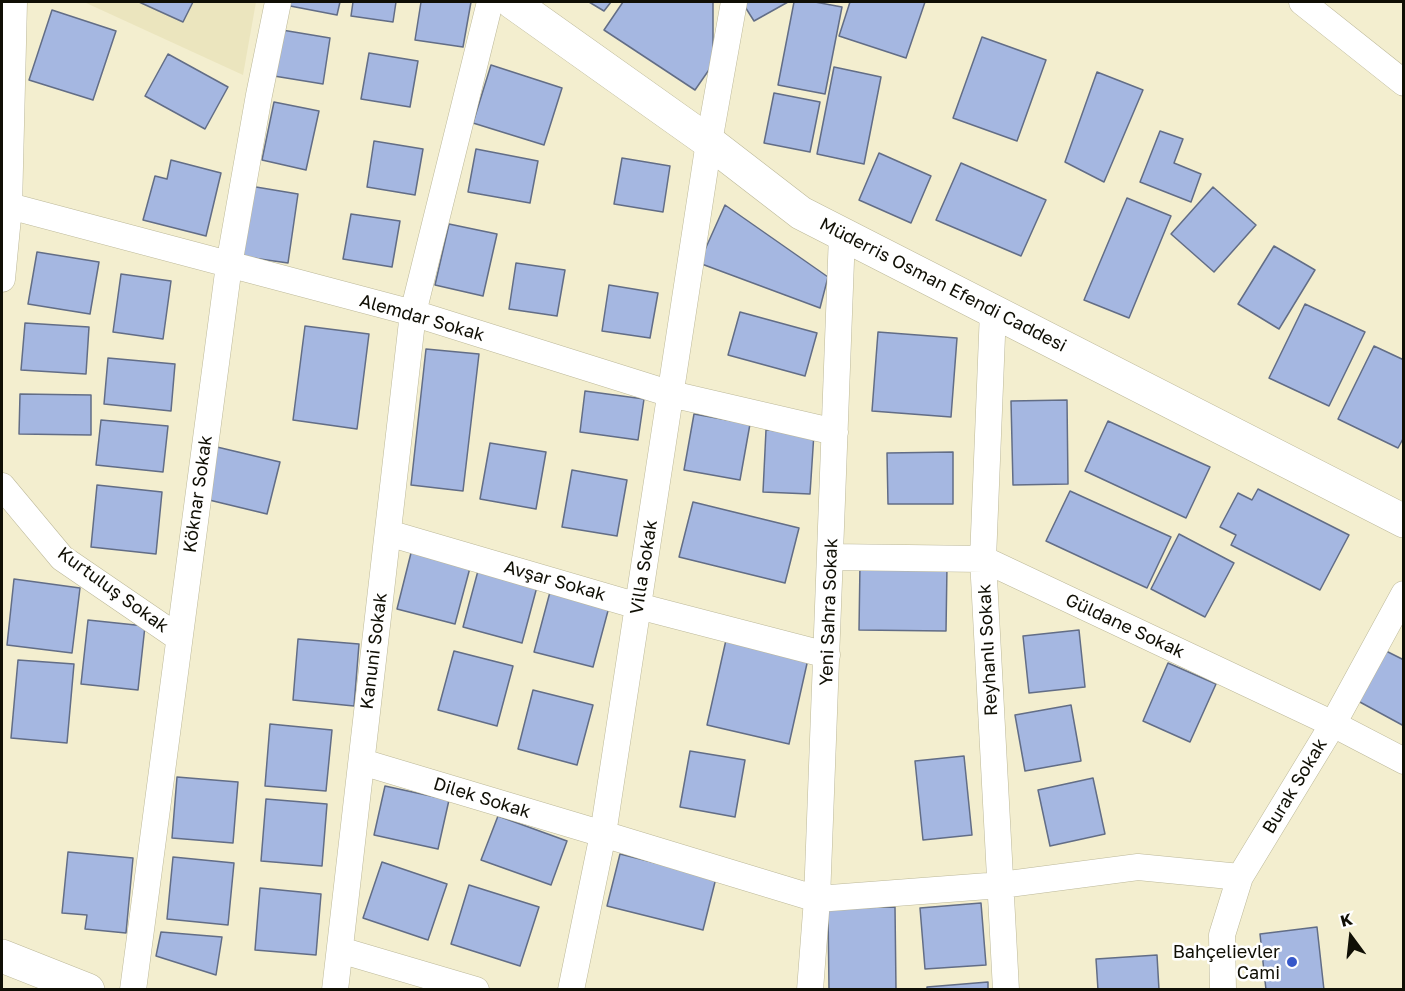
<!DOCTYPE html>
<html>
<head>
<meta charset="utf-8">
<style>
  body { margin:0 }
  #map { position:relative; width:1405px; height:991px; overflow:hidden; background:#f3eecf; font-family:"Golos Text",sans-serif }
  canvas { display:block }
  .frame { position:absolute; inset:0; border:3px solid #100f05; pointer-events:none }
  .north { position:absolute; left:1321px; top:907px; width:60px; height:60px; -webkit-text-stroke:4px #fff; paint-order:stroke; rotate:345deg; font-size:16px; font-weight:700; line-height:24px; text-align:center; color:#100f05 }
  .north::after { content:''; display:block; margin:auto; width:21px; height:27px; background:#100f05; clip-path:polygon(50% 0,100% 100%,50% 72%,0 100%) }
</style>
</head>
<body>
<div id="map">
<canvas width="1405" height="991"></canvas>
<div class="frame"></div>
<div class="north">K</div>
</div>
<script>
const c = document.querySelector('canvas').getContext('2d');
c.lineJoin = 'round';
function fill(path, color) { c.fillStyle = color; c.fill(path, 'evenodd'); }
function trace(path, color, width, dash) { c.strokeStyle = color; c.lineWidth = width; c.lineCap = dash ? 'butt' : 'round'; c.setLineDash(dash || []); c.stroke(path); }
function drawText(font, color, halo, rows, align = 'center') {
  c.font = font + ' "Golos Text",sans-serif'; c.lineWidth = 5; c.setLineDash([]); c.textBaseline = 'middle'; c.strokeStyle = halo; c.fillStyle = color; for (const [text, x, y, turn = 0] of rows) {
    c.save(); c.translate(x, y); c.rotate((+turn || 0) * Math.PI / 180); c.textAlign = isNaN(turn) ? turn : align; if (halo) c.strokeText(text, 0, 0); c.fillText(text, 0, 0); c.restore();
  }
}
const built = new Path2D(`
  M84,2h172l-13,73z`);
const building = new Path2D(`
  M139,2h54l-10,20z
  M286,2h54l-3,13 -52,-10z
  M353,2h43l-3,20 -42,-6z
  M421,2h50l-8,45 -48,-7z
  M589,2h22l-7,9z
  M623,2h90v62l-18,26 -91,-60z
  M742,2h46l-34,19z
  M794,2h21l27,5 -17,87 -47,-9z
  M850,2h75l-19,56 -67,-22z
  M52,10l64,21 -23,69 -64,-20z
  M282,30l48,8 -7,46 -49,-8z
  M982,37l64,23 -29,81 -64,-23z
  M369,53l49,8 -8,46 -49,-8z
  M168,54l60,33 -23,42 -60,-33z
  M491,65l71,23 -18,57 -71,-22z
  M834,67l47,10 -17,87 -47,-10z
  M1097,72l46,18 -39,92 -39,-20z
  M774,93l46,9 -10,50 -46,-9z
  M274,102l45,9 -13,59 -44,-10z
  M1160,131l23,8 -9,24 27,11 -10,28 -51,-20z
  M374,141l49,8 -8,46 -48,-8z
  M476,149l62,12 -8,42 -62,-11z
  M879,153l52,23 -20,47 -52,-23z
  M622,158l48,8 -7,46 -49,-8z
  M171,160l50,13 -15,63 -63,-16 12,-44 12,3z
  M961,163l85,37 -25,56 -85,-36z
  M250,186l48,8 -10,69 -49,-7z
  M1213,187l43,38 -42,47 -43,-38z
  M1127,198l44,18 -42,102 -45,-18z
  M725,205l103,72 -8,31 -121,-45z
  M351,214l49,7 -8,46 -49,-8z
  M449,224l48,10 -14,62 -48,-11z
  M1274,246l41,24 -36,59 -41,-25z
  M37,252l62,10 -9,52 -62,-10z
  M516,263l49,7 -8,46 -48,-7z
  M121,274l50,7 -8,58 -50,-7z
  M609,285l49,8 -8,45 -48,-7z
  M1305,304l60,28 -36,74 -60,-28z
  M740,312l77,21 -12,43 -77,-21z
  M25,323l64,4 -3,47 -65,-4z
  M305,326l64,8 -12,95 -64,-9z
  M878,332l79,6 -6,79 -79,-6z
  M1374,346l30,14v77l-6,11 -60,-29z
  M426,349l53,5 -16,137 -52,-6z
  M108,358l67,6 -4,47 -67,-7z
  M585,391l59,8 -6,41 -58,-8z
  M20,394l71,1v40l-72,-1z
  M1067,400l1,84 -55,1 -2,-84z
  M694,414l56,10 -10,56 -56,-10z
  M101,420l67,6 -5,46 -67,-7z
  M1108,421l102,46 -24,51 -101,-47z
  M766,430l48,3 -4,61 -47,-2z
  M490,443l56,9 -10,57 -56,-10z
  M217,447l63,15 -13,52 -62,-15z
  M953,452v52h-65l-1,-51z
  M572,470l55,10 -10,56 -55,-9z
  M97,485l65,7 -6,62 -65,-7z
  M1258,489l91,46 -29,55 -89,-45 5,-10 -16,-8 18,-34 14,7z
  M1070,491l101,46 -24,51 -101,-47z
  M693,502l106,26 -14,55 -106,-26z
  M1179,534l55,29 -29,54 -54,-28z
  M412,549l59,15 -16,60 -58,-15z
  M860,564l87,2 -1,65 -87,-1z
  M479,567l59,16 -16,60 -59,-16z
  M14,579l66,9 -8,65 -65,-8z
  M550,592l59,15 -16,60 -59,-15z
  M88,620l57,6 -7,64 -57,-6z
  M1079,630l6,57 -56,6 -6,-57z
  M298,639l61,5 -5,62 -61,-6z
  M726,640l82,19 -19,85 -82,-19z
  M454,651l59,15 -16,60 -59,-16z
  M1386,651l18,9v66l-46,-25z
  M18,660l56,4 -7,79 -56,-5z
  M1168,663l48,21 -26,58 -47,-21z
  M533,690l60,15 -16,60 -59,-16z
  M1071,705l10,56 -56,10 -10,-56z
  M270,724l62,6 -6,61 -61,-5z
  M690,751l55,9 -10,57 -55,-10z
  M964,756l8,79 -49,5 -8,-79z
  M177,777l61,5 -5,61 -61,-5z
  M1093,778l12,56 -55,12 -12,-56z
  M385,786l64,14 -11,49 -64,-14z
  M266,799l61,5 -5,62 -61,-5z
  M498,816l69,25 -16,44 -70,-25z
  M68,852l65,6 -7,75 -41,-4 2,-14 -25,-2z
  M620,854l96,24 -13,52 -96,-24z
  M173,857l61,6 -6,62 -61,-6z
  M382,862l65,22 -19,56 -65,-22z
  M469,885l70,22 -19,59 -69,-22z
  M260,888l61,6 -5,61 -61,-5z
  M981,903l5,62 -61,4 -5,-61z
  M895,907l1,83h-67l-1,-82z
  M1317,927l7,63h-58l-6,-56z
  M161,932l61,5 -6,38 -60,-19z
  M1157,955l2,35h-61l-2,-31z
  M988,982v8h-61v-3z`);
const minor = new Path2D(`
  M1302,2l102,81
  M2,204l411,109 258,81 164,38
  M2,279l7,-72 5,-205
  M993,311l-10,248 23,431
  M2,486l60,72 117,80
  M388,533l250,73 189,49
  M831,557l152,2 350,165 71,37
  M362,762l241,72 214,65 184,-14 137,-18 102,10
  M340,950l136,40
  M133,990l96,-725 30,-170 19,-93
  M335,990l78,-677 77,-311
  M571,990l32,-156 106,-692 25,-140
  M810,990l7,-91 25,-665
  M1223,990l-1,-55 18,-58 93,-153 71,-130`);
const secondary = new Path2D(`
  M512,2l197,140 92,71 603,308`);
const trunk = new Path2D(`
  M2,956l86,34`);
const markers = [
  [1292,962,6,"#3758c9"]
];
const streetNames = [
  ["Müderris Osman Efendi Caddesi",943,285,27],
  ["Alemdar Sokak",422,318,16],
  ["Köknar Sokak",198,494,-82],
  ["Villa Sokak",644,567,-81],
  ["Avşar Sokak",555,581,16],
  ["Kurtuluş Sokak",113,590,36],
  ["Yeni Sahra Sokak",829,612,-88],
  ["Güldane Sokak",1125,626,25],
  ["Reyhanlı Sokak",988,650,-93],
  ["Kanuni Sokak",374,651,-83],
  ["Burak Sokak",1295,786,-59],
  ["Dilek Sokak",482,798,17]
];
const poiNames = [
  ["Bahçelievler",1280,952],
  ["Cami",1280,973]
];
fill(built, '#ebe5be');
fill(building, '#a5b7e1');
trace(building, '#626d86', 1.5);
trace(minor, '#bcb899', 27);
trace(secondary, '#bcb899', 34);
trace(trunk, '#bcb899', 34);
trace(minor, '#fff', 26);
trace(secondary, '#fff', 33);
trace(trunk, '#fff', 33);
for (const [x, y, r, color] of markers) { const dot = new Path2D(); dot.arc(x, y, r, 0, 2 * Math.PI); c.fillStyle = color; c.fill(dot); trace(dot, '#fff', 2); }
drawText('18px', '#100f05', '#fff', streetNames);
drawText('18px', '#100f05', '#fff', poiNames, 'right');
</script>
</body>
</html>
